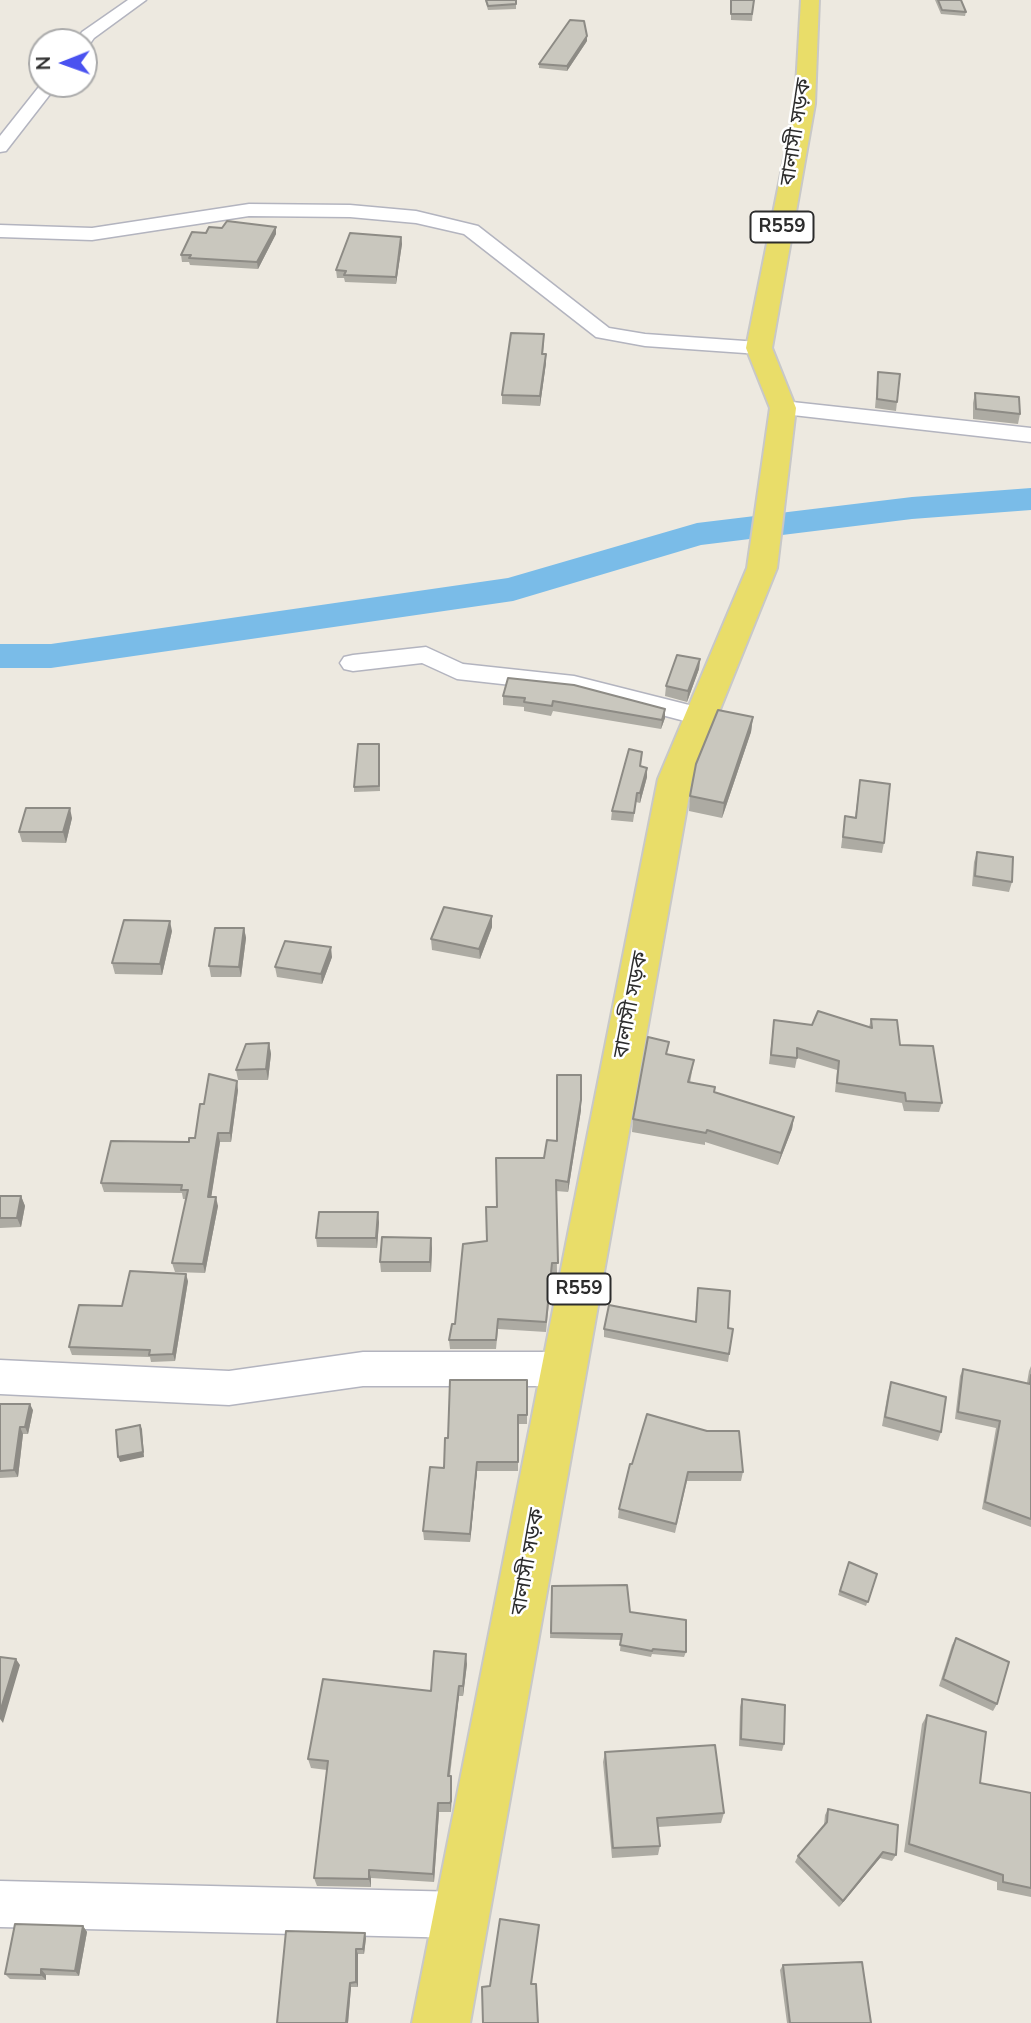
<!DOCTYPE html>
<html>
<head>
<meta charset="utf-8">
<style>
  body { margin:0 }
  #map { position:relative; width:1031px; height:2023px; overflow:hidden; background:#ede9e0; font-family:"Nunito Sans",sans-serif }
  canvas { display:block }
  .north { position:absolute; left:28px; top:28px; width:70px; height:70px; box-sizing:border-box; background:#fff; border:2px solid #ababab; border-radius:50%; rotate:269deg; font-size:19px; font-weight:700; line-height:28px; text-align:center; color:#2c2c2c }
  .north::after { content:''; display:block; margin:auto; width:24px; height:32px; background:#4a52f0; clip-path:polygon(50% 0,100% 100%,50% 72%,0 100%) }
</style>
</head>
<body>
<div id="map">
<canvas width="1031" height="2023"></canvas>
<div class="north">N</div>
</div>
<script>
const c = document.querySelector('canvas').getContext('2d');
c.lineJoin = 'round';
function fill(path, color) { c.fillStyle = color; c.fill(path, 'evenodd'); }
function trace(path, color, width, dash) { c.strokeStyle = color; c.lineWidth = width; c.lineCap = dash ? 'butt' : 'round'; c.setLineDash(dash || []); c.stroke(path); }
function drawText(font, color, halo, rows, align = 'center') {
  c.font = font + ' "Nunito Sans","Noto Sans Bengali",sans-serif'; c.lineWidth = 5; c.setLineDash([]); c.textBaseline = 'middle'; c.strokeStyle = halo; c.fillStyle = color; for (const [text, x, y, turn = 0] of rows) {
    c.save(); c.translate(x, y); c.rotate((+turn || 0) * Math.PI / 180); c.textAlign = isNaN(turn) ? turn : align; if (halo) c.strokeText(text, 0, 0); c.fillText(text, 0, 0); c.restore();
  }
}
const river = new Path2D(`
  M1031,488v22l-119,9 -211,26 -188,56 -462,67h-51v-24h51l457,-66 189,-55 215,-26z`);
const minor = new Path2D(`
  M128,0h18l-52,38 -5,7 -5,1v-4h-9l7,-10z
  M42,83l16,1 -52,67 -6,1v-16z
  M249,204l101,1 66,6 62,15 131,102 36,6 114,8 7,2 3,4 -3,4 -7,2 -114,-8 -49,-9 -132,-103 -48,-11 -66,-6 -101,-1 -157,24 -92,-3v-12l92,3z
  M783,401l248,27v14l-256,-29 -3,-5 3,-5z
  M426,647l37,17 111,12 135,34 4,6 -4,6 -9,3 -126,-33 -117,-13 -35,-16 -69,8 -9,-2 -4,-6 4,-6 9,-2z
  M363,1352h201l13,5 6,12 -6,12 -13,5h-201l-134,19 -229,-11v-34l229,11z
  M0,1881l463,11 16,7 7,16 -7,16 -16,7 -463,-11z`);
const major = new Path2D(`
  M801,0h18l-4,104 -43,244 24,60 -19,160 -85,211 -222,1244h-58l246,-1244 89,-211 23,-160 -24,-60 49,-244z`);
const wall = new Path2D(`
  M485,0h31v9l-28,1z
  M731,0h23l-2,21 -21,-1z
  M935,0h26l5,12 -1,4 -24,-2z
  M587,41l-20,30 -28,-3v-4z
  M276,227v7l-18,35 -68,-4 -1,-3h-7l-1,-7 25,-22 16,-5z
  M401,237l1,7 -6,40 -51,-2 -1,-4h-7l-1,-8z
  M544,343l-1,11h3v9l-6,43 -38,-2v-9z
  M878,372l19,30 -1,9 -21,-3z
  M975,393l45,21 -2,10 -45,-5v-16z
  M700,659l-1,10 -12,33 -22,-6 1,-10z
  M503,696l162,13v9l-4,11 -108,-18 -2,5 -27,-5v-4l-21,-2z
  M753,717l-2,15 -29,86 -33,-7 1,-15z
  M379,744l1,47 -26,1v-5z
  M641,767l6,10 -7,26 -4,-1 -3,20 -22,-2 1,-9z
  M860,780l24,63 -2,10 -41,-5 4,-32 10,1z
  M72,818l-6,25 -44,-1 -3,-10z
  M977,852l35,30 -3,10 -37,-6 2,-24z
  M492,916v11l-12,32 -48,-9 -1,-11z
  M244,928l2,10 -5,39h-30l-2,-11z
  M172,931l-10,44 -47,-1 -3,-11z
  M332,957l-10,27 -45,-7 -2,-10z
  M871,1019l29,26 42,58 -3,9 -35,-1 -2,-8 -67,-11 2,-22 -40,-12 -2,10 -26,-4 5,-44 38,5 57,2z
  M269,1043l2,11 -3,26h-30l-2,-10z
  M668,1055l26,5 -4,23 24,10 80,24 -2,12 -14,36 -73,-23v3l-73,-13 1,-13z
  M238,1090l-7,52h-11l-9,55 7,9 -13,67 -30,-1 -3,-9 14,-64h-3l-1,-6 -78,-1 -3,-9 94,-45 9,-34z
  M581,1100v10l-13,82 -12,-1 1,82h-5l-6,59 -48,-3 -2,20h-46l-1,-9 38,-99 10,-34 47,-49 13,-17z
  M0,1196h21l4,10 -4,21 -21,1z
  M379,1222l-2,26 -60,-1 -1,-9z
  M432,1248l-1,24h-50l-1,-10z
  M188,1281l-13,80 -24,1 -1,-5 -78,-2 -3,-8 53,-41z
  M698,1288l30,40 5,1 -5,33 -124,-25v-8l91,-7z
  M1031,1366v161l-49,-18 14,-81 -41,-9 5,-43 3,-7 64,14 2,-12z
  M527,1380v44h-9v47h-41l-7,71 -46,-2 -1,-9 21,-63 4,-30z
  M891,1382l50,50 -3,9 -56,-15 6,-34z
  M0,1404l33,6 -5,24h-5l-5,43 -18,1z
  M630,1464l113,8 -2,9h-54l-12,52 -57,-15 1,-9z
  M849,1562l28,12 -11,32 -28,-11z
  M552,1586l78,26 56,40 -2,5 -32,-3 -1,3 -31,-6 1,-11 -71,-2z
  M956,1638l41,66 -4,7 -54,-25 13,-41z
  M467,1664l-4,32h-4l-9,80 2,9 -1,25v2h-12l-5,70 -63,-4v9l-54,-1 -3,-8 13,-108 -16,-2 -3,-9 123,-68z
  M742,1699l42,45 -2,7 -43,-5 1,-39z
  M927,1715l53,68 51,10v104l-34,-7v-8l-93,-30 18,-128z
  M605,1752l119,61 -3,10 -63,4 2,19 -2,9 -46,3 -9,-96z
  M828,1809l68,46 -4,6 -12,-3 -41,49 -44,-45 3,-6 26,-31 1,-10z
  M83,1926l4,6 -8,44 -33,-1v5l-36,-1 -5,-5z
  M366,1938l-2,16h-6v33h-7l-3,36h-71z
  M783,1965l88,58h-84l-7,-53z`);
const shadedWall = new Path2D(`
  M587,36v5l-20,30v-5z
  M276,227v7l-18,35 -1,-7z
  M401,237l1,7 -6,40v-7z
  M546,354v9l-6,43v-10z
  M700,659l-1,10 -12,33 1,-11z
  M665,709v9l-4,11 1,-9z
  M753,717l-2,15 -29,86 2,-15z
  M647,768v9l-7,26v-10z
  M70,808l2,10 -6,25 -3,-11z
  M492,916v11l-12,32 -1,-10z
  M170,921l2,10 -10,44 -2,-11z
  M244,928l2,10 -5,39 -2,-10z
  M331,947l1,10 -10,27 -1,-10z
  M269,1043l2,11 -3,26 -2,-11z
  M237,1081l1,9 -7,52 -1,-9z
  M581,1100v10l-13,82v-10z
  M794,1117l-2,12 -14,36 3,-12z
  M218,1133l2,9 -10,63 -2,-8z
  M21,1196l4,10 -4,21 -4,-9z
  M216,1197l2,9 -13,67 -2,-9z
  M378,1212l1,10 -2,26 -1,-10z
  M431,1238l1,10 -1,24 -1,-10z
  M186,1274l2,7 -13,80 -2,-7z
  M30,1404l3,6 -5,24 -3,-7z
  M140,1425l2,4 2,28 -24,5 -2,-5z
  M20,1427l3,7 -5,43 -4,-7z
  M477,1462v9l-7,71v-8z
  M466,1654l1,10 -4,32v-10z
  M16,1659l4,6 -17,58 -3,-4v-7z
  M459,1686v10l-11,89v-9z
  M451,1776l1,9 -1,27 -1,-9z
  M438,1803l1,9 -5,70 -1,-8z
  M883,1852l-3,6 -41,49 4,-6z
  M369,1870l2,8v9l-2,-8z
  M83,1926l4,6 -8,44 -4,-5z
  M365,1933l1,5 -2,16 -1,-5z
  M356,1949l2,5v33l-2,-5z
  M41,1969l5,6v5l-5,-5z
  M350,1983l1,4 -3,36h-2z`);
const building = new Path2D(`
  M486,0h30v4l-28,2z
  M731,0h23l-2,14h-21z
  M938,0h23l5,12 -24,-2z
  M570,20l14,1 3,15 -20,30 -28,-2z
  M227,221l49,6 -19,35 -68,-4 2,-3h-10l11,-23 14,1 3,-6 13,1z
  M350,233l51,4 -5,40 -52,-2 2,-4 -10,-1z
  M511,333l33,1 -2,20h4l-6,42 -38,-1z
  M878,372l22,2 -3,28 -20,-3z
  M975,393l44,4 1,17 -44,-5z
  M677,655l23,4 -12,32 -22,-5z
  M508,678l66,7 91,24 -3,11 -109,-19 -1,5 -28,-4 1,-4 -22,-2z
  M718,710l35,7 -29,86 -34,-7 6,-32z
  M358,744h21v42l-25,1z
  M629,749l13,3 -2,14 7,2 -7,25h-3l-3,20 -22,-2z
  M860,780l30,4 -6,59 -41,-6 2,-21 11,2z
  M26,808h44l-7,24h-44z
  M977,852l36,5 -1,25 -37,-6z
  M444,907l48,9 -13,33 -48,-10z
  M124,920l46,1 -10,43 -48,-1z
  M215,928h29l-5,39 -30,-1z
  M285,941l46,6 -10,27 -46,-7z
  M818,1011l54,17 -1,-9 26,1 3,25 33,1 9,57 -36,-2 -1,-8 -68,-10 2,-22 -42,-13v10l-26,-3 3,-35 38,5z
  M648,1037l21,5 -3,12 28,6 -6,22 27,5 -1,5 80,25 -13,36 -74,-23 -1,3 -73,-14z
  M269,1043l-3,26 -30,1 10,-26z
  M209,1074l28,7 -7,52h-12l-10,64h8l-13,67 -31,-1 16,-73h-7l1,-5 -81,-2 10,-42 78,1v-4h6l5,-34h4z
  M557,1075h24v25l-13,82 -12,-2 2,83h-6l-6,59 -48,-3 -2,21h-47l3,-16h3l8,-80 24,-3 -1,-34h11l-1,-49h48l3,-18 10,1z
  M0,1196h21l-4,22h-17z
  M319,1212h59l-2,26h-60z
  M382,1237l49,1 -1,24h-50z
  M130,1271l56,3 -13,80 -24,1 1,-5 -81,-3 10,-42 43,1z
  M698,1288l32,3 -2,37 5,1 -4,25 -125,-25 5,-24 87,17z
  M963,1369l67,15 1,-9v144l-46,-17 15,-81 -42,-9z
  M450,1380h77v35h-9v47h-41l-7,72 -47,-3 7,-64 14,1 1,-30h3z
  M891,1382l55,15 -5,35 -56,-15z
  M0,1404h30l-5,23h-5l-6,43 -14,1z
  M647,1414l60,17h32l4,41h-55l-12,52 -57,-15 11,-45h2z
  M140,1425l3,27 -25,5 -2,-27z
  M849,1562l28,12 -9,28 -28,-11z
  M627,1585l3,27 56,8v32l-33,-3 -1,2 -32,-6 2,-11 -71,-1 1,-47z
  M956,1638l53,24 -12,42 -54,-25z
  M434,1651l32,3 -3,32h-4l-11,90h3v25l-1,2h-12l-5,71 -64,-4v9l-55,-1 14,-117 -20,-2 15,-80 108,12z
  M0,1657l16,2 -16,53z
  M742,1699l43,6 -1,39 -43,-5z
  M927,1715l59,17 -6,51 51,10v95l-28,-6v-7l-94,-31z
  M715,1745l9,68 -67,5 3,28 -47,2 -8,-96z
  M828,1809l70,16 -2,30 -13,-3 -40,49 -45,-45 29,-34z
  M500,1919l39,6 -8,59h5l2,39h-55l-1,-36 8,-1z
  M15,1924l68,2 -8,45 -34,-2v6l-36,-1z
  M286,1931l79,2 -2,16h-7v33l-6,1 -4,40h-69z
  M862,1962l9,61h-81l-7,-58z`);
const shields = [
  [782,227,63],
  [579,1289,63]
];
const shieldNames = [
  ["R559",782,227],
  ["R559",579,1289]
];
const streetNames = [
  ["বালাসী সড়ক",797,132,-81],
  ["বালাসী সড়ক",632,1005,-79],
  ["বালাসী সড়ক",529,1562,-80]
];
fill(river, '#7abce8');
trace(minor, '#b3b4bf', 3);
trace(major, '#c8c8c8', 4);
fill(minor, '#fff');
fill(major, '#e9dd69');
fill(wall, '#adaba3');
fill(shadedWall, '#8d8b85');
fill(building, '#c9c7be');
trace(building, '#8d8b85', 2);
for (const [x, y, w] of shields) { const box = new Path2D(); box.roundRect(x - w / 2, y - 15.5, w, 31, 5); c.fillStyle = '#fff'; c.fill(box); trace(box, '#2c2c2c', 2); }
drawText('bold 19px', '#2c2c2c', null, shieldNames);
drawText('21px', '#2c2c2c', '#fff', streetNames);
</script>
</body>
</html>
